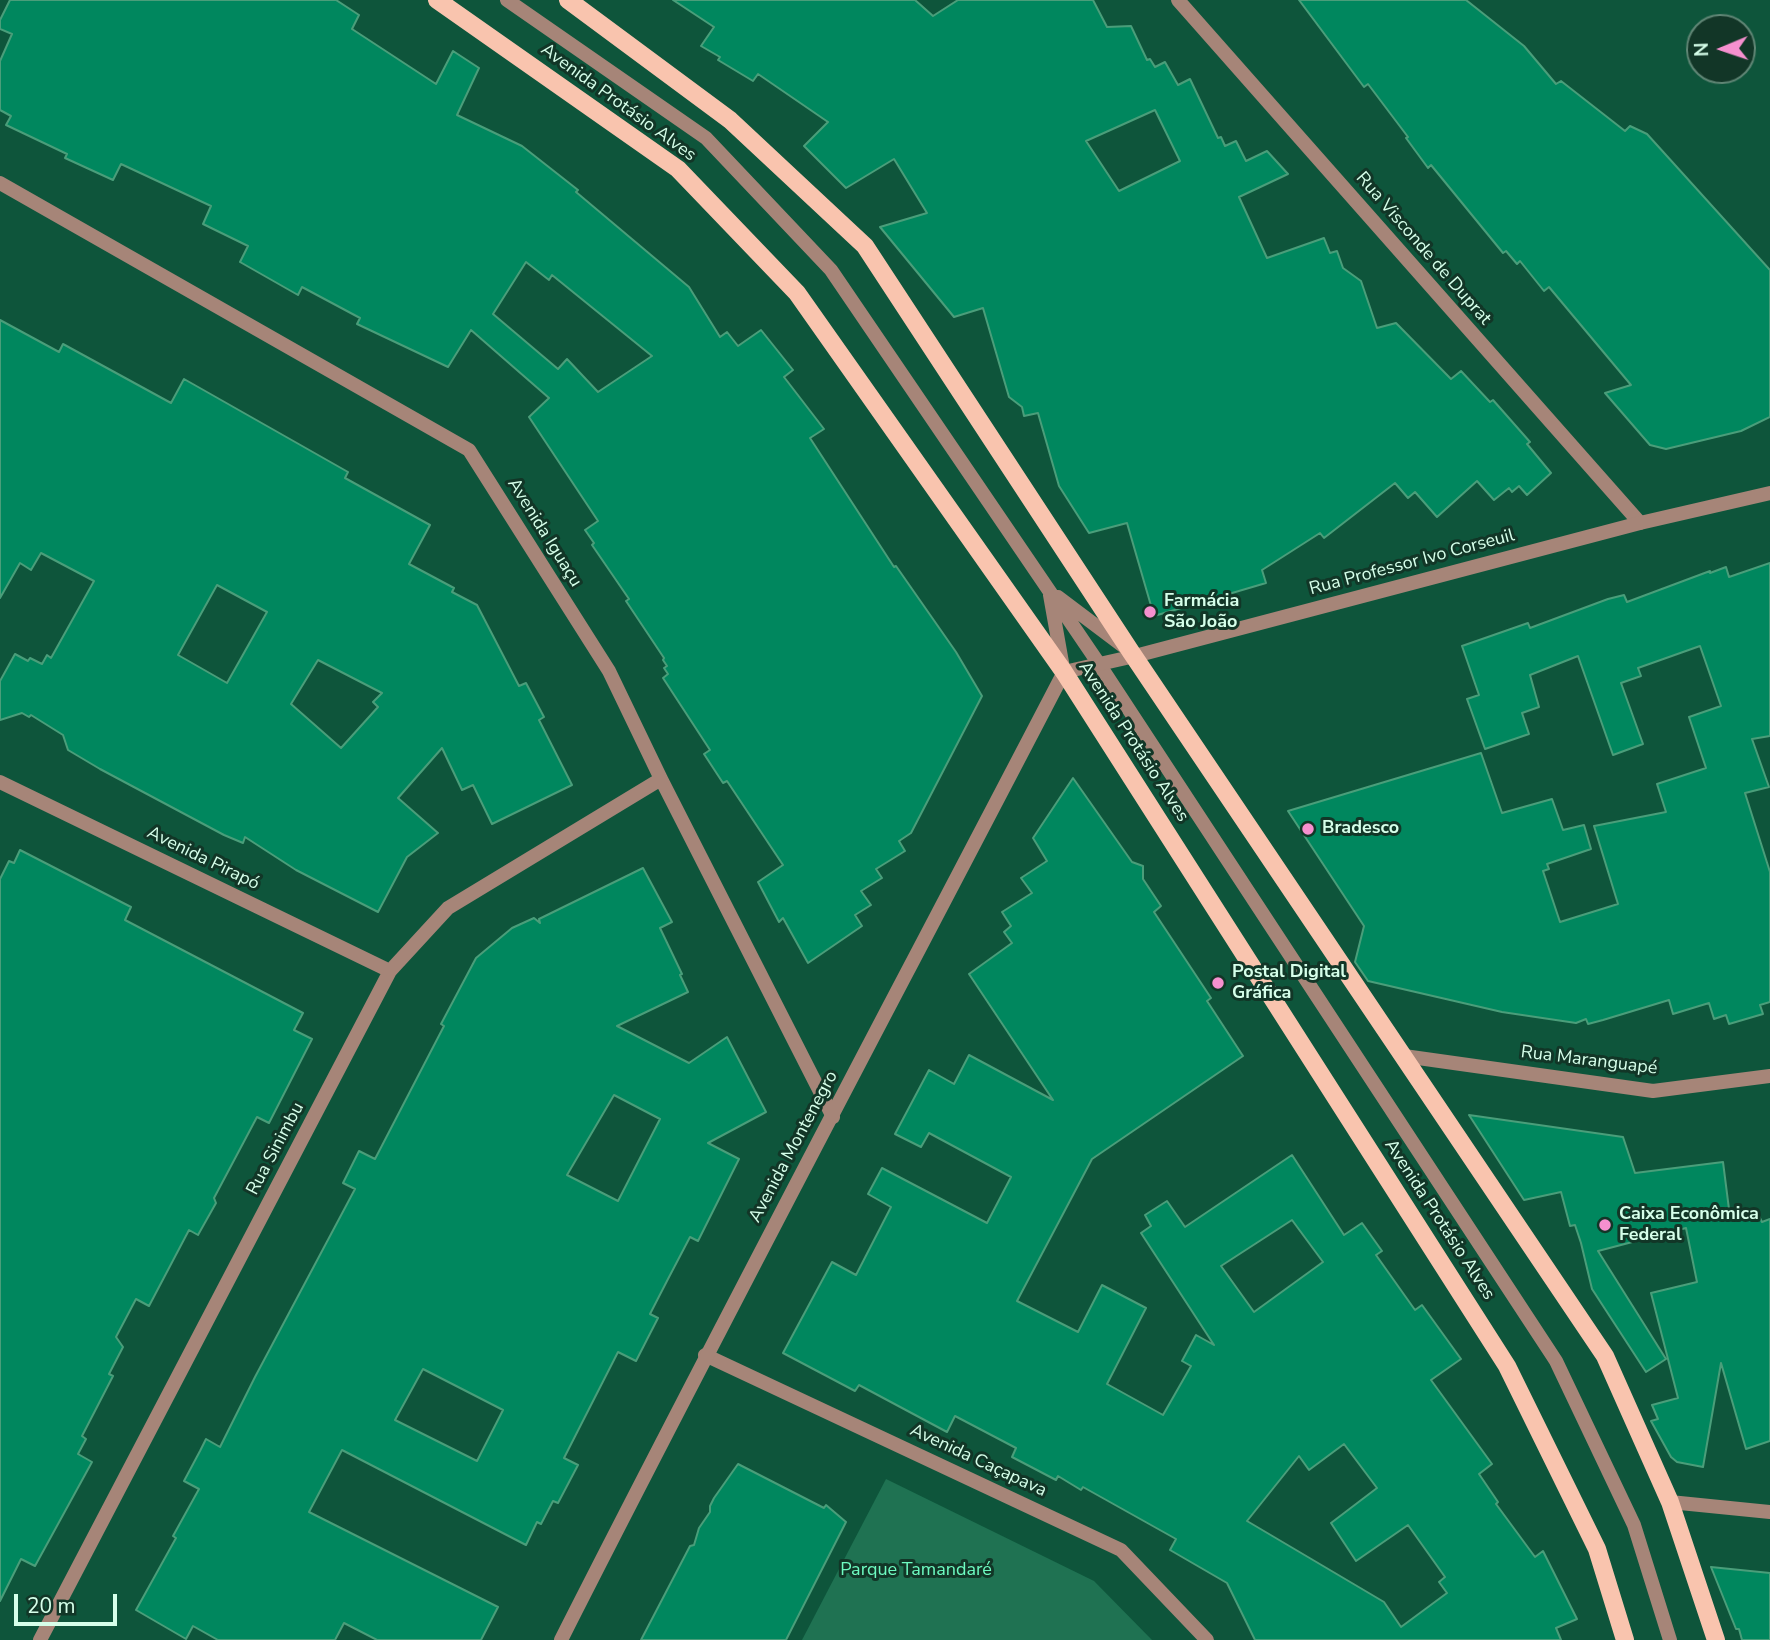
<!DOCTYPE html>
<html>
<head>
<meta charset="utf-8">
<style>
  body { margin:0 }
  #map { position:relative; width:1770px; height:1640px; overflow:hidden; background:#0e553b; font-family:"Nunito Sans",sans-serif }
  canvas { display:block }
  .north { position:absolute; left:1686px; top:14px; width:70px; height:70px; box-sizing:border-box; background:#123627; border:2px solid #608675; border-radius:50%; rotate:268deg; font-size:19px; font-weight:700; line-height:28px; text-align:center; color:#d6ffea }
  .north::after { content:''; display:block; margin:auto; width:24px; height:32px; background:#f690cf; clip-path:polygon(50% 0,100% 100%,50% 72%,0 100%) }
  .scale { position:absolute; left:14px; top:1594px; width:103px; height:32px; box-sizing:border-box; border:4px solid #d6ffea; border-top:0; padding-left:9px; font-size:21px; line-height:24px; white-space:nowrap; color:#d6ffea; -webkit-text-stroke:5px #123627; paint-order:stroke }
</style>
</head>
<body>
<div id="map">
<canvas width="1770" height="1640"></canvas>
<div class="north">N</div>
<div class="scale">20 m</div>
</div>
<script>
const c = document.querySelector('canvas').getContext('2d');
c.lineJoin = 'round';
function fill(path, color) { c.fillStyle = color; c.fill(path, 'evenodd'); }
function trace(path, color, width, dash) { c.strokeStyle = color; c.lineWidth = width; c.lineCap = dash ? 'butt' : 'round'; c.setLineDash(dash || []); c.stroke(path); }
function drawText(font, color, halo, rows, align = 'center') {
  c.font = font + ' "Nunito Sans",sans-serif'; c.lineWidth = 6; c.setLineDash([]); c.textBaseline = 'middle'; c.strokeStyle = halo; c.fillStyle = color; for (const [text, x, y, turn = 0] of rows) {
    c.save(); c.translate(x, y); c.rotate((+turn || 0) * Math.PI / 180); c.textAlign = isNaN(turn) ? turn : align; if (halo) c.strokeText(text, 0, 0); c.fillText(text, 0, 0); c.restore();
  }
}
const green = new Path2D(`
  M886,1479l208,102 58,59h-350z`);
const building = new Path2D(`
  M10,0h326l23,15 -7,14 84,55 17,-33 26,17 -22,47 65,31 56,44 -2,2 113,95 31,50 7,-5 11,14 23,-16 32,40 -9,7 40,52 -14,9 84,129 2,-1 60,86 26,44 -71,137 -12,8 6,10 -29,18 6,9 -21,13 10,14 -16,10 7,11 -54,37 -25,-45 -4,4 -21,-40 25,-17 -56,-84 -4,2 -19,-29 6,-4 -47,-72 5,-4 -4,-6 3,-2 -4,-6 1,-2 -38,-57 3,-2 -37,-54 2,-2 -9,-13 13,-9 -69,-104 20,-19 -78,-68 -23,37 -91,-43 3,-6 -58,-31 -4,8 -58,-33 8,-16 -45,-22 8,-18 -90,-42 -8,16 -48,-22 2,-4 -61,-29 5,-9 -11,-6v-49l12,-27 -12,-5v-9zM526,262l23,18 3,-5 100,81 -54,36 -31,-33 -9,10 -65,-55z
  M673,0h242l18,16 25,-16h135l14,27 24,-1 16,34 3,-1 5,8 10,-5 13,23 12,-6 28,59 3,-1 4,9 11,-5 10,20 21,-10 21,23 -49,23 28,61 57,-20 6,15 7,-2 6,17 18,13 16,47 19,-5 55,56 10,-8 29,31 3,-2 37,42 -3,2 24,29 -24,22 -8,-9 -7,6 -3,-4 -15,12 -17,-19 -40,36 -22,-25 -7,6 -13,-15 -71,55 -4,-5 -58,37 4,13 -112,33 -27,-93 -38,10 -30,-47 -21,-73 -14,3 -2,-9 -13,-10 -26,-89 -29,9 -74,-90 47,-14 -33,-54 -48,29 -42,-42 24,-24 -70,-48 -5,7 -35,-21 2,-3 -19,-11 13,-19zM1155,110l25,51 -61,30 -33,-50z
  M1299,0h167l58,46 32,38 5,-3 64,50 5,-5 17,8 123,136v147l-29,14 -75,18 -16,-4 -45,-52 26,-8 -82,-98 -5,4 -24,-30 -3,3 -11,-13 -3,2 -72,-88 -3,3 -22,-30 2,-1 -40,-53 -4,3z
  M0,320l59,32 4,-8 108,59 13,-24 164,93 -3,6 85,47 -21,39 45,24 -2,4 25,13 42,81 7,-3 18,34 -5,3 33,65 -80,39 -19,-39 -11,5 -20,-42 -44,50 40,35 -31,24 -29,55 -82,-42 -51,-33 -2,6 -19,-8 -124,-66 -32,-19 -5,-15 -32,-20 -2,2 -7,-4 -22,7v-39l15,-27 13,7 2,-3 12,6 5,-9 4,3 43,-77 -53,-28 -10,17 -11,-7 -20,35zM217,585l50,27 -40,71 -49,-28zM318,660l64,33 -9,9 5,5 -37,41 -50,-44z
  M1770,563v173l-18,3 17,48 -24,6 25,79v130l-10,3 3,9 -34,10 -3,-9 -12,4 -5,-16 -36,11 -4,-14 -66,20 -15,4 -2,-5 -10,4 -74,-11 -134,-31 -13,-19 9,-36 -76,-115 193,-58 21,60 50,-14 11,31 21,-5 7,24 -44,15 2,5 -6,2 17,51 58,-18 -24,-78 72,-14 -9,-28 49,-16 -17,-51 32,-11 -21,-60 -62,22 3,8 -20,7 22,61 -30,11 -35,-99 -48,19 9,32 -17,6 7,21 -44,15 -18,-50 12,-4 -17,-49 66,-23 2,5 78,-29 16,-4 3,7 83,-31v2l16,-6 3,10z
  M1073,778l59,84 11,4v13l18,27 -7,6 57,86 -4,3 36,55 -151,103 -75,142 61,31 24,-47 44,23 -39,76 56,31 28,-49 -9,-5 14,-26 18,10 -73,-112 10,-7 -6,-11 22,-14 18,26 107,-72 52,80 18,-12 20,28 -6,4 39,55 7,-5 39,54 -30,21 61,84 -13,10 19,28 -2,2 39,53 8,-6 34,68 -21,9 5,12h-306l-28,-57 -57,-33 6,-11 -93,-52 -2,3 -23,-14 -2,4 -44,-23 4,-9 -61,-32 -8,16 -88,-47 -4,6 -72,-38 49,-91 24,13 35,-68 -23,-13 14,-26 105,55 24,-46 -82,-44 -8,14 -26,-13 34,-64 25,14 15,-29 84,45 -84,-126 43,-31 -8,-11 7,-6 -9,-14 30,-19 -11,-15 26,-17 -14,-23zM1292,1220l31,42 -69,50 -33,-46zM1344,1444l33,44 -46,35 25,38 52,-36 37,52 -6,5 8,11 -46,34 -17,-25 -137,-81 52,-65 10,14z
  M20,850l111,57 -6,13 178,93 -9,17 18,9 -43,84 -12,-6 -43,81 2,5 -18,32 -9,-5 -40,76 -13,-7 -20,38 7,10 -14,27 4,2 -31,60 4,3 -8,15 14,8 -57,104 -14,-7 -21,42v-722l9,-18 5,2z
  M643,868l29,54 -12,6 22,46 -2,1 8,17 -71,34 72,37 38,-26 39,75 -58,31 31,16 -41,82 -8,-4 -22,42 -18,35 8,4 -22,43 -18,-9 -54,106 14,7 -20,38 -5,-2 -12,23 -4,-2 -11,23 -184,-95 -33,62 189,95 -17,33h-104l-33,-17 -9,17h-117l-25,-14 -7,13 -50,-29 40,-72 -3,-2 26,-47 -15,-8 16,-30 6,-12 14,8 35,-70 100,-188 -12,-6 16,-32 16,8 69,-133 -3,-2 35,-66 36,-30 22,-10 6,5 -1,-4zM614,1095l46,24 -42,82 -51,-26zM423,1369l80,41 -26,51 -82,-41z
  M1469,1115l154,22 12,36 88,-11 7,55 26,-7 6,12 8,-3v222l-24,8 -25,-86 -18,104 -26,-5 -6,-5 -20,-36 7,-2 -6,-14 26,-7 -27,-105 46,-11 -11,-54 -88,23 68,108 -20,13 -54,-83 -11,-46 -6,-18 -5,1 -9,-34 -37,8z
  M738,1464l86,44 2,-3 20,17 -60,118h-145l49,-94 4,-1 5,-17 11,-16v-6l4,-8z
  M1711,1567l59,6v67h-28l-3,-11h-3z`);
const service = new Path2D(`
  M507,0l199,138 125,132 268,394 457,697 78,164 36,115
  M1050,595l13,73
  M1058,597l65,49`);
const minor = new Path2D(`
  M1178,0l462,523
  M0,183l469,267 140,221 52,108 172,338
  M0,782l390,189
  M1404,1056l249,35 117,-15
  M705,1355l416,195 86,90
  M1670,1502l100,10
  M40,1640l350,-669 58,-63 213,-129`);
const tertiary = new Path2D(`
  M561,1640c164,-324 335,-645 503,-968l71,-16 505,-133 130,-30`);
const primary = new Path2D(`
  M437,0l241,169 119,124 267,379 443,694 90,183 28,91
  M568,0l162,120 135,126 266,406 474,704 65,146 46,138`);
const markers = [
  [1150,612,7,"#f690cf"],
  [1308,829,7,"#f690cf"],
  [1218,983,7,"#f690cf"],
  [1605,1225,7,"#f690cf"]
];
const streetNames = [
  ["Avenida Protásio Alves",618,103,36],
  ["Rua Visconde de Duprat",1423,249,49],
  ["Avenida Iguaçu",544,533,58],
  ["Rua Professor Ivo Corseuil",1412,563,-15],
  ["Avenida Protásio Alves",1133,742,57],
  ["Avenida Pirapó",203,859,26],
  ["Rua Maranguapé",1589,1061,7],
  ["Avenida Montenegro",794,1147,-62],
  ["Rua Sinimbu",276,1149,-62],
  ["Avenida Protásio Alves",1439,1220,57],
  ["Avenida Caçapava",978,1461,25]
];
const poiNames = [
  ["Farmácia",1164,602],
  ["São João",1164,623],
  ["Bradesco",1322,829],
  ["Postal Digital",1232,973],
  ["Gráfica",1232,994],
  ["Caixa Econômica",1619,1215],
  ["Federal",1619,1236]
];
const parkNames = [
  ["Parque Tamandaré",916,1571]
];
fill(green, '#1f7252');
fill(building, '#00875e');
trace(building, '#4a9e7a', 2);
trace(service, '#a68578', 14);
trace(minor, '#a68578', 14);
trace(tertiary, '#a68578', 14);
trace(primary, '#f9c4ae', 18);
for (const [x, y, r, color] of markers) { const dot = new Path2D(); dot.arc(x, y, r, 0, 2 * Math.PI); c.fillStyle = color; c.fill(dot); trace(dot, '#123627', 2.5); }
drawText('18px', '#d6ffea', '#123627', streetNames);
drawText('bold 18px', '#d6ffea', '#123627', poiNames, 'left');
drawText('18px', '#6efbc1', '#123627', parkNames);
</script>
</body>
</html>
